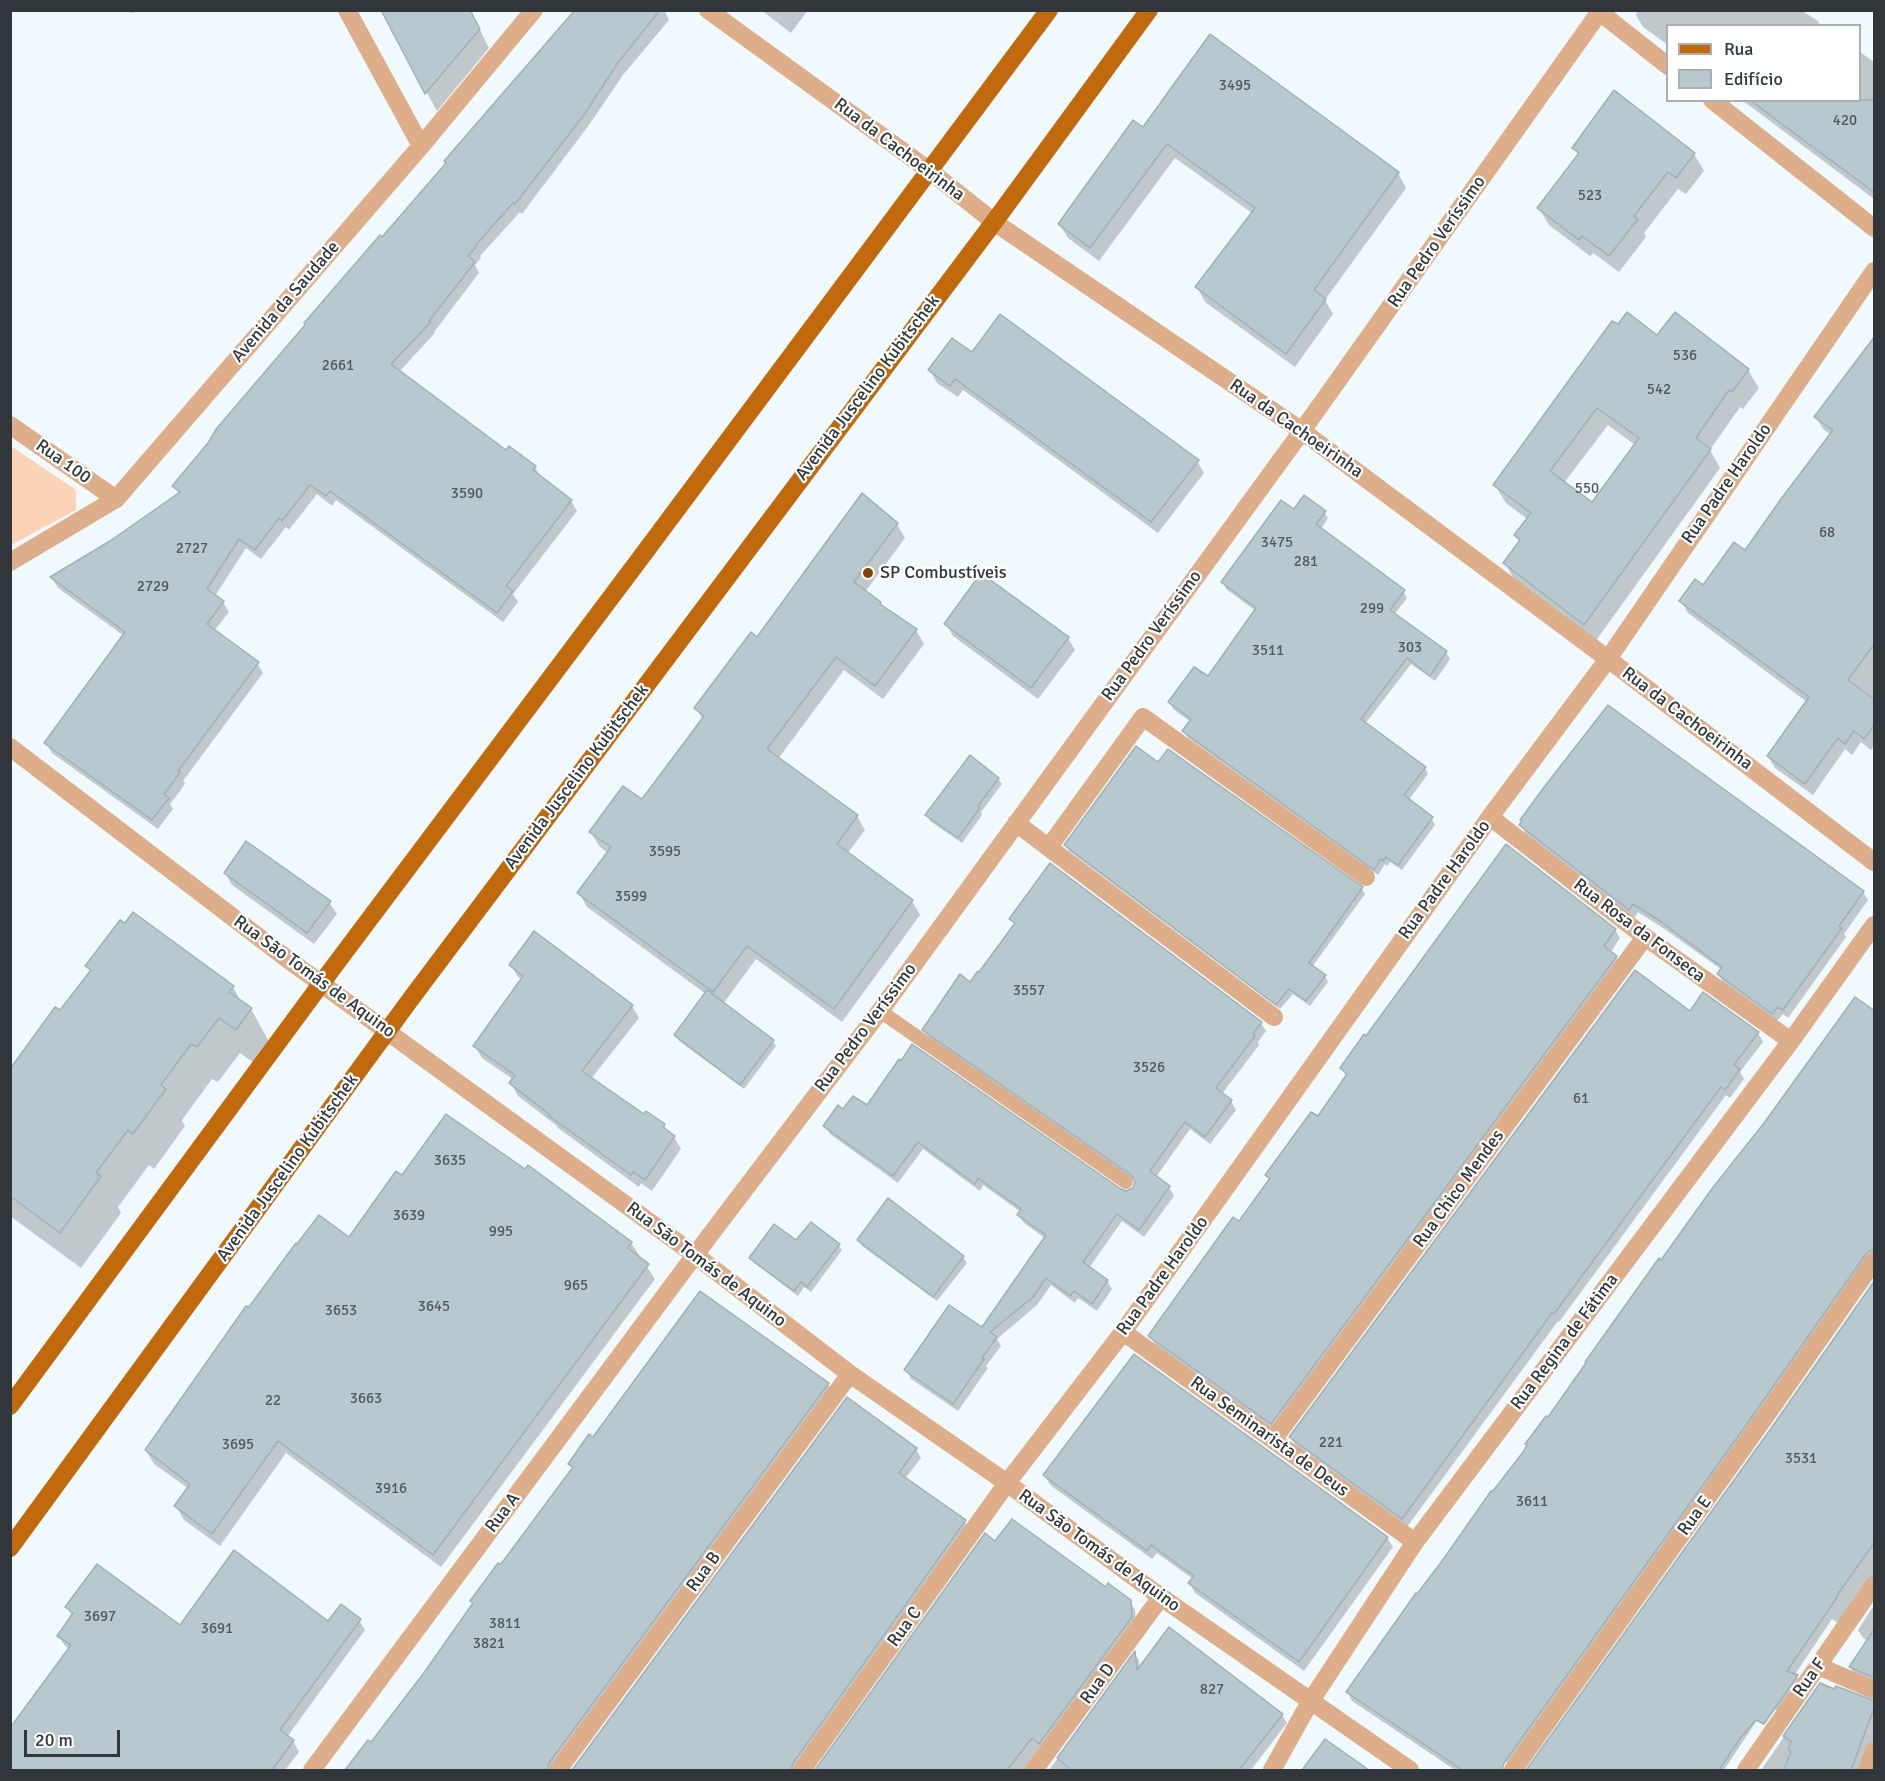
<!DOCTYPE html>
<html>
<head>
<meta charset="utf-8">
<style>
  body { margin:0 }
  #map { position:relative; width:1885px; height:1781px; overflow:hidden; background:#f0fafe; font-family:Signika,sans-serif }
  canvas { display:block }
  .frame { position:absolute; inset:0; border:12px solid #303639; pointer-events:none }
  .legend { position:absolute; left:1666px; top:24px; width:195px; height:78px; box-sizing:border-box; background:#fff; border:2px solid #acafb0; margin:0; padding:8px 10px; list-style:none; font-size:18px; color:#303639 }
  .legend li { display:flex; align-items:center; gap:12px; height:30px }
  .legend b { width:30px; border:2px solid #acafb0 }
  .scale { position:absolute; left:24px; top:1730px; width:96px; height:27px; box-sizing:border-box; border:3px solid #303639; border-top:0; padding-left:8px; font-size:18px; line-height:21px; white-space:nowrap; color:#303639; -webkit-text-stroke:4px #fff; paint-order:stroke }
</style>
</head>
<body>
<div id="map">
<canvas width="1885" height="1781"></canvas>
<div class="frame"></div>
<ul class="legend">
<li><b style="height:8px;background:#c1690d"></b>Rua</li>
<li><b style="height:16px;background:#b7c8ce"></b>Edifício</li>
</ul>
<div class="scale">20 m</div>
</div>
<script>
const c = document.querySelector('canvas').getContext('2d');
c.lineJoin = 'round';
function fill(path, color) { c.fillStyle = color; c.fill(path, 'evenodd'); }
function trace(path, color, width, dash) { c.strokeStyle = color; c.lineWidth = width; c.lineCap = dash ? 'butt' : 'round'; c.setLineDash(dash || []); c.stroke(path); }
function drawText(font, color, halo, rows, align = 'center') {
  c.font = font + ' Signika,sans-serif'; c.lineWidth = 4.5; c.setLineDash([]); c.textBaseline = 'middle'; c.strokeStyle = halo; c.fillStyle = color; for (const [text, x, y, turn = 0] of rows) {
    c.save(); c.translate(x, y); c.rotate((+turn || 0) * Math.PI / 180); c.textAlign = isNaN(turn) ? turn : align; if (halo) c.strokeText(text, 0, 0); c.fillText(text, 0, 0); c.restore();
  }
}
const green = new Path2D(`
  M11,446l65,44v20l-65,35z`);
const shadow = new Path2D(`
  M111,10h24v3z
  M382,10h88l19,38 -52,63z
  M577,10h87l5,10 -46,55 -34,50 -67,89 -2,-2 -40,44 1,2 -6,7 4,8 -45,59 1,1 -36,39 107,80 29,15 6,11 30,23 6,10 -64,83 5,8 -15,20 -167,-122 -4,6 -15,-12 -28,36 -3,-3 -25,32 -15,-11 -31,48 8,6 6,10 -15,19 43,32 6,10 -80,108 2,2 -5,8 -10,13 3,5 -15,20 -106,-76 -6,-10 78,-107 -66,-48 -6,-10 59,-35 68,-48 -5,-9z
  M761,10h47l-17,23z
  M1638,10h163l17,11 2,5h-152v19l-25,-18 -7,-12z
  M1860,52l14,10v137l-132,-99h118z
  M1144,129l254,44 8,15 -81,112 8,14 -38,53 -90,-65 -8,-15 55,-74 -77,-55 -76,103 -31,-23 -9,-14z
  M1574,148l120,6 10,17 -18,23 -8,-5 -34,44 2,4 -27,35 -26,-19 -3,3 -41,-31 -10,-17 40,-52z
  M1657,337l91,33 11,18 -16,21 -3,-2 -30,43 10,18 -125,174 -80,-61 -10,-18 15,-20 -5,-8 12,-16 -21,-16 -11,-18zM1608,425l27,20 -42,59 -29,-21z
  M1874,339v407l-3,4 -10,-8 -9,13 -7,-6 -32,46 -38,-27 -7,-12 39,-54 -119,-89 -7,-12 22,-14 43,-35 85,-117 -8,-6 -7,-12z
  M972,355l225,106 7,12 -46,60 -195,-143 -5,7 -21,-14 -7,-13z
  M1294,511l30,1 4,6 -7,11 82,62 4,7 -13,17 52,37 4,7 -15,22 -24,-17 -46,60 60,44 3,6 -20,27 23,17 4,7 -33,45 -12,-8 -3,4 -2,-2 -7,11 -190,-137 -4,-7 7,-9 -18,-13 -3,-7 38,-24 48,-67 -30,-22 -3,-7z
  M897,524l8,14 -40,54 15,11 2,4 34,23 8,14 -41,55 -39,-29 -66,89 79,57 8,14 -18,24 65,47 8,14 -78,107 -86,-63 -33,45 50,37 3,5 -32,43 -65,-48 -3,-6 30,-41 -119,-87 -8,-14 29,-40 -9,-7 -8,-14 51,-30 61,-82 -7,-12 61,-69z
  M946,624l122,14 7,12 -37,49 -85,-63z
  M1159,764l203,125 3,5 -53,73 13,9 3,6 -18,24 -17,-12 -13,15 -211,-158 -3,-6z
  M998,779l4,5 -21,28 1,3 -20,28 -32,-22 -3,-6z
  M1521,825l342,67 5,8 -24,34 2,3 -58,81 -5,-4 -6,7 -54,-38 -4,-9 3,-4 -56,-40 -28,-18 -4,6 -108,-84z
  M225,873l104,29 8,12 -23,30 -82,-59z
  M1011,919l250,104 5,8 -8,11 1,3 -37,49 9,7 5,9 -26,34 -20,-15 -34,48 13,10 5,9 -30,41 -22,-16 -33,47 18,13 5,8 -15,22 -19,-13 -3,5 -24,-18 -14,20 -40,34 4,7 -15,20 2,2 -30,43 -47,-32 -5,-9 76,-41 63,-91 -21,-15 -5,-8 2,-3 -38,-27 -3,6 -57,-42 -25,34 -68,-49 -5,-8 18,-15 24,-4 259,86 8,-4 3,-7 -208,-144 -5,-8 47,-46 44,-59z
  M1615,930l5,8 -10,15 6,4 5,8 -345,467 -121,-87 -5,-9 90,-113 30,-42 -4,-6 52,-57 29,-41 -5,-9 25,-30z
  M511,965l121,41 7,12 -48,61 53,37 20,9 5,8 5,4 7,12 -29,42 -11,-8 -2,4 -81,-59 -2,-3 -38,-29 -7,-13 3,-3 -32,-22 -7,-12 47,-66 -4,-3z
  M87,966l146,21 8,15 10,7 20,36 -14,20 -17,-12 -22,29 -6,-3 -30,41 3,6 -31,43 -5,-4 -31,42 3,6 -40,55 -71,-52v-137l81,-107z
  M1690,1013l68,20 5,9 -23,30 4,7 -14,19 -4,-3 -167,227 -1,-1 -151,206 -111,-81 -5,-8z
  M1874,1013v246l-361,507 -14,-8 -9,12h-35l-103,-69 -4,-8 201,-274 113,-157z
  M526,1171l105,72 24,36 -214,288 -155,-114 -66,93 -36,-26 -8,-14 13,-17 -35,-25 -8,-13 103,-141 100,-71 53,-62z
  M888,1201l75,56 4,6 -30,38 -75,-55 -3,-6z
  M796,1242l42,3 4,5 -31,42 -7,-5 -6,9 -44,-33 -3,-5z
  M1874,1283v300l-31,43 -11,-7 -38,57 3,1 5,8 -20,28 -15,-8 -43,65h-195z
  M701,1293l127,91 5,9 -279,377h-203l73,-95 77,-109 72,-97 -3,-5 23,-25z
  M848,1399l68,50 5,9 -16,21 60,43 5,8 -172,240h-225z
  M1045,1476l342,62 6,9 -89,124 -109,-78 -5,-10 3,-4 -36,-26 -5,6 -102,-74z
  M985,1536l11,7 111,46 23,12 5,9 1,16 -106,144h-213z
  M1874,1605v79l-19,-9 -5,-8 18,-26 -5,-3 -5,-8z
  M67,1607l113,20 149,-4 30,-3 6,10 -78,107 6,4 6,11 -14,18h-50l-3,-1 -1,1h-221v-40l60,-81 -5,-3 -6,-10 13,-20z
  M1135,1654l4,7 1,8 142,46 5,8 -36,47h-202z
  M1820,1685l54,17v48l-11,20h-102z
  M1325,1741l42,29h-60z`);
const building = new Path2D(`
  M381,10h89l10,19 -55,65z
  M575,10h85l-43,54 -33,51 -69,89 -2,-1 -38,43 1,1 -8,9 7,6 -46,59 2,1 -40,42 115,86 3,-4 27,20 -3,4 39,30 -66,86 7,5 -16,22 -167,-122 -4,5 -16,-11 -28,36 -3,-3 -24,32 -16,-11 -32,50 17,12 -17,23 52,38 -81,109 2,1 -5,8 -11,14 5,4 -17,22 -108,-77 81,-111 -75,-55 60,-36 70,-49 -8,-6 36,-43 9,-15 88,-103 -1,-2 76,-88 2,2 64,-74 -2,-2z
  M1210,34l189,138 -85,118 12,9 -40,55 -91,-67 60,-79 -88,-64 -77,104 -32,-24 75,-104 10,7z
  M1614,90l81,63 -19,25 -8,-6 -34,44 4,3 -29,37 -27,-20 -3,4 -42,-32 42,-55 -7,-5z
  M1750,100h125v93l-92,-68z
  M1627,312l30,23 18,-23 74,57 -17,23 -3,-2 -33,48 15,11 -127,176 -81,-62 17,-23 -6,-5 17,-22 -38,-28 119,-164 6,3zM1597,408l42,30 -47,64 -42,-31z
  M1000,314l199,146 -48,62 -196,-143 -5,7 -22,-16 24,-32 20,14z
  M1875,336v307l-27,37 27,20v24l-11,15 -10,-8 -9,13 -7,-6 -33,46 -38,-28 42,-59 -130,-96 16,-22 8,6 31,-43 11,8 36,-51 52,-69 -19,-13z
  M862,493l36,30 -44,59 27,20 -1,2 37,25 -42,57 -39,-29 -69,92 91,66 -21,29 76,56 -79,109 -87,-63 -34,46 -136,-99 34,-46 -22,-15 34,-46 19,13 62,-83 -10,-8 57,-76 6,5z
  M1304,495l22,16 -10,13 89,66 -15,20 57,41 -17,25 -23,-18 -46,61 65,48 -22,28 29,22 -35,48 -12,-8 -3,4 -2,-2 -7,11 -192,-139 9,-12 -23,-17 26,-35 14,9 48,-68 -35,-26 60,-82 13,9z
  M981,573l88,64 -38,51 -87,-64z
  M1608,705l256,186 -25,35 3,2 -59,82 -5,-3 -6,7 -55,-40 5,-7 -62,-46 -27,-17 -4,6 -110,-85 3,-4 -2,-1 25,-34z
  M1136,746l22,16 10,-13 195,138 -54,76 17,12 -20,26 -17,-12 -13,16 -212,-160z
  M970,755l29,23 -21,28 2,2 -22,30 -33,-23z
  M246,841l85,60 -24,32 -83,-60z
  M1506,844l110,85 -12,17 13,10 -346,468 -123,-88 85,-119 6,4 31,-43 -5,-3 46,-63 7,4 29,-42 -7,-6 24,-34 2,2z
  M1050,863l212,159 -9,12 2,2 -39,52 16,12 -27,37 -20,-15 -35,49 20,15 -31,44 -22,-16 -34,48 25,18 -16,24 -18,-13 -4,5 -24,-18 -13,19 -43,35 7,5 -15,21 2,1 -31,45 -49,-34 45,-65 33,22 64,-92 -29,-20 4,-6 -43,-31 -3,6 -57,-42 -25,34 -70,-50 15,-21 5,4 10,-13 14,9 32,-46 2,2 11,-17 209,145 5,2 7,-3 2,-6 -4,-7 -209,-145 38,-56 10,8 8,-11 1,1 36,-49 -6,-4z
  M133,912l101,74 -5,6 23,16 -16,22 -17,-12 -22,29 -6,-3 -30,41 5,4 -33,45 -5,-4 -32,43 5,3 -41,57 -50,-37v-127l45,-62 5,3 31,-40 -6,-4 35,-46 5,3z
  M534,931l99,74 -51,66 62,43 2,-3 19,13 -2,3 12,9 -30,44 -12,-8 -2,3 -82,-59 1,-1 -41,-32 6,-8 -42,-29 50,-70 -14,-11z
  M1635,970l55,41 13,-19 56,40 -25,33 6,4 -15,21 -4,-3 -167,227 -2,-1 -150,206 -113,-82z
  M707,990l67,50 -34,45 -66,-50z
  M1855,997l20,14v239l-6,1 -4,4 -116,166 -245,342 -2,7h-40l-116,-78 70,-99 1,1 25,-33 49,-70h2l30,-39 4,-7 -2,-1 21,-28 2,1 38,-54 -1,-1 74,-104 2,2 50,-70 53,-67z
  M446,1114l79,55 3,-4 104,77 -4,6 21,16 -216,291 -155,-114 -66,93 -38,-28 16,-22 -45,-34 101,-144 3,1 47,-64 1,1 22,-29 30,22 47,-66 6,4z
  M888,1198l76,58 -31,41 -76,-57z
  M811,1222l29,22 -33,43 -6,-5 -7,9 -45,-33 25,-34 22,16z
  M1875,1280v262l-38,53 1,1 -51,75 11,4 -34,49 -8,-4 -15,17 -22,33h-193l241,-336z
  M700,1291l129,92 -280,380 -2,7h-202l23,-30 3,2 52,-68 50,-71 -3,-2 28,-38 3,1 72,-97 -5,-3 21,-30 4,3z
  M1134,1354l254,183 -89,125 -111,-79 6,-7 -43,-31 -4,6 -104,-76z
  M847,1397l70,51 -18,25 67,47 -173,243 -2,7h-219z
  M1012,1519l94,68 2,-4 23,17 1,17 -93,127 -7,-6 -25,32h-192l170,-237 10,8z
  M234,1550l94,71 13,-17 20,15 -81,111 14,10 -22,30h-262v-42l61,-83 -14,-9 16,-23 -8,-6 32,-43 83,61z
  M1169,1627l114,87 -44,56h-168l-14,-12 78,-107 2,19z
  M1875,1628v50l-26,-11z
  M1820,1683l14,6 2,-3 39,15v5l-24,64h-67l7,-19 -3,-1 3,-9 -8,-5z
  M1325,1739l44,31h-67z`);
const service = new Path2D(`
  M880,1011l246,171`);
const minor = new Path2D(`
  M347,10l74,136
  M708,10l222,161 64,51 308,209 306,228 266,203
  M1597,10l71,56
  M1712,100l162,128
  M10,425l106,74
  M10,747l280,214 405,294 155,119 157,109 154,114 249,173
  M1490,817l155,120 146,104
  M1016,823l258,194
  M1049,847l94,-130 223,160
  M1123,1332l292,210
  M1273,1440l372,-503
  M1818,1666l56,24
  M312,1770l383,-515 185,-244 422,-580 299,-421
  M558,1770l292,-396
  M802,1770l205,-287 116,-151 367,-515 118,-158 266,-388
  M1034,1770l127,-173
  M1272,1770l38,-68 105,-160 376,-501 83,-116
  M1513,1770l245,-343 116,-166
  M1746,1770l128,-185
  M1867,1770l7,-19`);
const tertiary = new Path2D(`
  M10,562l106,-63 305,-353 113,-136`);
const primary = new Path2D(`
  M10,1406l322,-437 310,-413 407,-546
  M10,1548l400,-548 584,-778 155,-212`);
const markers = [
  [868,573,6,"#814402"]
];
const numberNames = [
  ["3495",1235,86],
  ["420",1845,121],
  ["523",1590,196],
  ["536",1685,356],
  ["2661",338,366],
  ["542",1659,390],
  ["550",1587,489],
  ["3590",467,494],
  ["68",1827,533],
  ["3475",1277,543],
  ["2727",192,549],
  ["281",1306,562],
  ["2729",153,587],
  ["299",1372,609],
  ["303",1410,648],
  ["3511",1268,651],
  ["3595",665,852],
  ["3599",631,897],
  ["3557",1029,991],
  ["3526",1149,1068],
  ["61",1581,1099],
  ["3635",450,1161],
  ["3639",409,1216],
  ["995",501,1232],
  ["965",576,1286],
  ["3645",434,1307],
  ["3653",341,1311],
  ["3663",366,1399],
  ["22",273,1401],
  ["221",1331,1443],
  ["3695",238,1445],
  ["3531",1801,1459],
  ["3916",391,1489],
  ["3611",1532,1502],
  ["3697",100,1617],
  ["3811",505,1624],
  ["3691",217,1629],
  ["3821",489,1644],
  ["827",1212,1690]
];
const streetNames = [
  ["Rua da Cachoeirinha",899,150,37],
  ["Rua Pedro Veríssimo",1437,242,-55],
  ["Avenida da Saudade",286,302,-49],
  ["Avenida Juscelino Kubitschek",868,388,-53],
  ["Rua da Cachoeirinha",1296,429,35],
  ["Rua 100",63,462,35],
  ["Rua Padre Haroldo",1727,484,-55],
  ["Rua Pedro Veríssimo",1152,636,-54],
  ["Rua da Cachoeirinha",1687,719,37],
  ["Avenida Juscelino Kubitschek",577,777,-53],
  ["Rua Padre Haroldo",1445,880,-54],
  ["Rua Rosa da Fonseca",1639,931,37],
  ["Rua São Tomás de Aquino",314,977,36],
  ["Rua Pedro Veríssimo",866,1028,-53],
  ["Avenida Juscelino Kubitschek",288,1168,-54],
  ["Rua Chico Mendes",1459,1189,-54],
  ["Rua São Tomás de Aquino",706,1265,37],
  ["Rua Padre Haroldo",1163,1276,-54],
  ["Rua Regina de Fátima",1565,1342,-53],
  ["Rua Seminarista de Deus",1269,1437,36],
  ["Rua A",503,1513,-53],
  ["Rua E",1695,1516,-54],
  ["Rua São Tomás de Aquino",1099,1551,36],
  ["Rua B",704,1572,-54],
  ["Rua C",905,1627,-54],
  ["Rua F",1810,1678,-55],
  ["Rua D",1098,1684,-54]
];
const poiNames = [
  ["SP Combustíveis",880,573]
];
fill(green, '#fbd4b7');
fill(shadow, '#0003');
fill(building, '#b7c8ce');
trace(building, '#a0b0b6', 1.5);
trace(service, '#dead89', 14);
trace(minor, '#dead89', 18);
trace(tertiary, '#dead89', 18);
trace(primary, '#c1690d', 18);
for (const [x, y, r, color] of markers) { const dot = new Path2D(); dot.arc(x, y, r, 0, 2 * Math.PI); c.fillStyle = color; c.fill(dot); trace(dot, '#fff', 2); }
drawText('15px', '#525a5e', null, numberNames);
drawText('18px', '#303639', '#fff', streetNames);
drawText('18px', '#303639', '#fff', poiNames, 'left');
</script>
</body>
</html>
